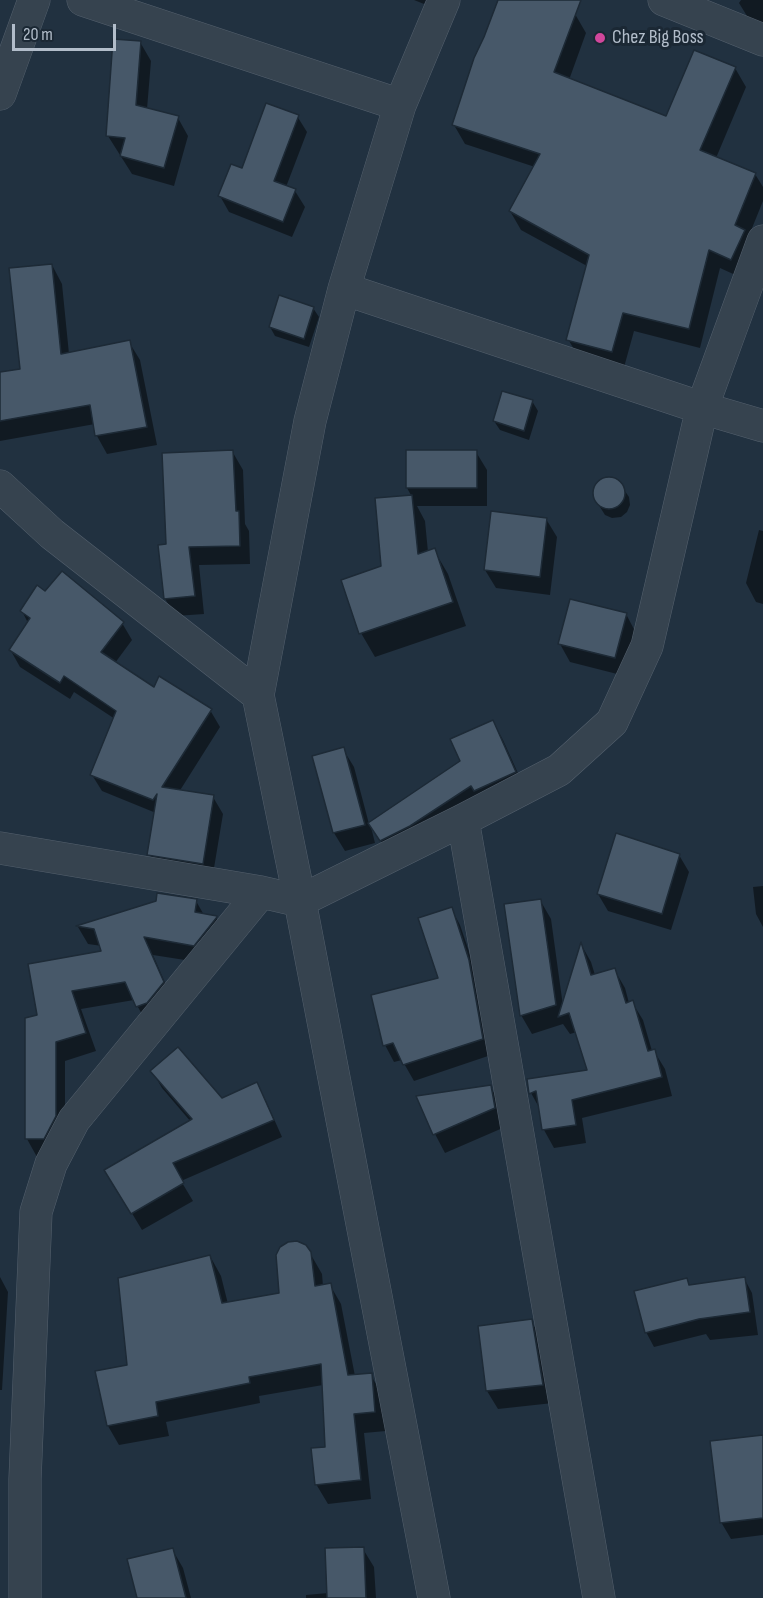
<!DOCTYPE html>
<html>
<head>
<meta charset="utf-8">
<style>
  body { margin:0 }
  #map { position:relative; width:763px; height:1598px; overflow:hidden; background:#213140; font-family:"Sofia Sans Condensed",sans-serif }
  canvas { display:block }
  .scale { position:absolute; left:12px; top:24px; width:104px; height:27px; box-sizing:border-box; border:3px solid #b2bdca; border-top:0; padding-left:8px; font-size:18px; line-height:21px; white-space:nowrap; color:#b2bdca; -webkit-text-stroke:4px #1b2834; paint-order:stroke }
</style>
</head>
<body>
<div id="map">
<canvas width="763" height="1598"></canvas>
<div class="scale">20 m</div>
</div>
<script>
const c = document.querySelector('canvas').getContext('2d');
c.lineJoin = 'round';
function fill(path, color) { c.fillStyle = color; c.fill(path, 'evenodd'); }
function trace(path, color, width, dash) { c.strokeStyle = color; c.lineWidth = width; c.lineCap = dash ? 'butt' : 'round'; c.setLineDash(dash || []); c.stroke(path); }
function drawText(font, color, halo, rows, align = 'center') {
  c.font = font + ' "Sofia Sans Condensed",sans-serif'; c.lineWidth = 6; c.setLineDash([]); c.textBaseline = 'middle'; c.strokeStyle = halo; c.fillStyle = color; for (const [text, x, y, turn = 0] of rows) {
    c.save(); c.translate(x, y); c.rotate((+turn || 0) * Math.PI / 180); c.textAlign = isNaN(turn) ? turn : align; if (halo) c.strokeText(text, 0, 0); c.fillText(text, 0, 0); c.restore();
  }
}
const shadow = new Path2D(`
  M414,0h12l-2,4z
  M499,0h37l39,14 11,19 -17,47 98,38 68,-50 11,19 -30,71 39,16 8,13v14l-15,37 -6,40 -22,-10 -20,80 -66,-17 -11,40 -44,-13 -11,-19 19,-73 -66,-36 -11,-19 25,-44 -70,-23 -11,-19z
  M741,0h22v33l-8,-4 -16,-26z
  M140,42l11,19 -4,48 31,9 10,18 -14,50 -42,-12 -24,-38z
  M297,116l10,16 -21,55 9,4 10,16 -13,30 -63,-25 -9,-16 22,-26z
  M52,265l10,19 7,70 60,-12 11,18 17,85 -50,9 -10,-18 -2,-12 -95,17v-67l21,-4z
  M313,308l6,9 -10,30 -34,-11 -5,-9z
  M532,401l6,10 -9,29 -29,-10 -6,-9z
  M232,451l11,19 2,54 4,7 1,33 -51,1 5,49 -29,2 -11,-19 3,-51z
  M476,452l11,18v36h-70l8,15 3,31 6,-2 14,24 18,52 -91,31 -14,-24 22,-66 -7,-68 36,-2 -5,-9z
  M611,478l7,3 11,16 1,8 -3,7 -6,5 -9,1 -7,-3 -10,-16 -1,-8 3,-8 6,-4z
  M546,519l11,18 -7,58 -54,-7 -11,-18z
  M759,530l4,1v73l-7,-2 -10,-19z
  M46,593l76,30 10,17 -17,23 39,26 56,21 10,17 -41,65 34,5 10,17 -11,66 -53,-9 -10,-17 7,-41 -54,-22 -10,-16 23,-56 -41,-27 -4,7 -50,-32 -9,-16 17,-28 -6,-12z
  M626,614l10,19 -11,43 -55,-14 -10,-18z
  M493,721l10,19 23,51 -134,68 -22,-36 5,20 -30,8 -11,-18 -20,-76 29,-8 11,18 15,57 93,-62z
  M679,855l10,17 -18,58 -63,-19 -10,-17z
  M763,886v41l-7,-13 -3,-27z
  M540,900l11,19 12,87 19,-60 9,16 4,13 19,-6 11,19 4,15 3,-1 11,18 9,31h2l11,18 7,27 -90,22 4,25 -32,5 -10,-18 -3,-19 -10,-18 -3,-13 61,-9 -12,-39 -7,2 -7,-10 -31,10 -11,-19z
  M196,901l8,14 12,2 11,19 -23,27 -51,-8 20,46 -25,24 -14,-25 -53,9 15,42 -31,10v74l-28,22 -10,-18 11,-123 65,-64 -1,-6 -14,-2 -10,-17 79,-25z
  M451,908l9,17 18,53 13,77 -77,26 -12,-21 -8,2 -9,-17 55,-66z
  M152,1071l69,29 36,-16 9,17 16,36 -101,44 12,20 -51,29 -36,-60 85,-48 -29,-34z
  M490,1086l11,19 4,22 -60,26 -10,-19 -16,-37z
  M310,1253l12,21 1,12 7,-1 11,19 14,72 16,-1 11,20 4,36 -22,2 7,66 -43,5 -12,-20 10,-36 -3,-63 -64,11 1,7 -94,19 3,14 -50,9 -11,-19 21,-60 81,-110 11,20 7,28 52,-10z
  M0,1277l8,15 -6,98h-2z
  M744,1278l8,15 6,42 -48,5 -4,-6 -52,13 -8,-15 40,-52 4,6z
  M531,1321l11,18 11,64 -55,6 -11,-18z
  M763,1436v99l-32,4 -10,-17z
  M172,1549l11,19 8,30h-52z
  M363,1549l11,18 2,31h-70v-3l22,-2z`);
const building = new Path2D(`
  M498,0h83l-27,72 112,44 28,-66 42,17 -36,83 56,23 -21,52 10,5 -14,30 -22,-10 -20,79 -66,-16 -11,39 -46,-12 23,-85 -80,-44 31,-57 -88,-29 22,-67 10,-21z
  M113,39l28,2 -5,64 43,11 -15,52 -44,-12 5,-18 -19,-2z
  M266,103l33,12 -25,66 22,8 -13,33 -65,-26 13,-32 11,4z
  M52,264l9,90 69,-14 17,87 -52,9 -5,-31 -90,16v-49l20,-3 -11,-101z
  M279,295l35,12 -10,32 -35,-12z
  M502,391l31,9 -9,31 -31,-10z
  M233,450l3,61h3l1,35 -51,1 6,49 -31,3 -6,-54 8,-1 -4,-91z
  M406,450h71v38h-71z
  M593 493a16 16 0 1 1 32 0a16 16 0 1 1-32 0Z
  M412,495l6,59 17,-6 18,54 -94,32 -18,-54 40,-14 -6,-68z
  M491,511l56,7 -7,59 -56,-7z
  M62,571l62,51 -23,30 53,35 5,-11 53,33 -50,78 52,8 -11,69 -56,-9 10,-61 -4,6 -63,-25 26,-64 -52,-35 -4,7 -51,-33 21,-32 -10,-7 17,-26 8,6z
  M570,599l57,14 -12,45 -57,-14z
  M493,720l23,52 -42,19 -3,-5 -61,40 -30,15 -12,-18 92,-62 -10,-22z
  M344,747l21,78 -32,8 -21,-77z
  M616,833l64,21 -18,60 -65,-20z
  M157,893l40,6 -2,13 22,4v1l-23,29 -50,-9 20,45 -17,21 -11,4 -11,-25 -53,9 14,42 -30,9v74l-12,23h-19v-121l12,-3 -9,-51 73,-13 -7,-22 -18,-3 80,-25z
  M541,899l15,106 -36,11 -16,-112z
  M452,907l17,53 14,79 -80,26 -10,-22 -10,3 -12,-51 67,-17 -20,-60z
  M581,942l10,33 24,-7 11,35 7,-3 15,51 7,-2 7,28 -90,23 4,25 -34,5 -6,-39 -7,3 -2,-15 60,-9 -18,-57 -11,4z
  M178,1047l44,51 35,-16 17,38 -101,43 11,20 -53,31 -27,-44 88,-51 -42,-48z
  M491,1085l4,23 -62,27 -17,-39z
  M297,1241l9,4 5,7 4,34 16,-3 17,92 24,-2 3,39 -21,2 7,66 -46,5 -4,-37 14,-1 -4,-83 -72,13 1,6 -94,19 2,14 -51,10 -12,-55 32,-6 -9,-87 92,-23 12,48 57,-10 -3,-38 4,-8 8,-5z
  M745,1277l5,35 -51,7 -54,14 -11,-42 53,-13 2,7z
  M532,1319l11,66 -57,6 -8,-65z
  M763,1435v83l-43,5 -10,-82z
  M364,1547l2,51h-39l-2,-50z
  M173,1548l13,50h-49l-10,-39z`);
const street = new Path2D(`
  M83,0l317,105
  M664,0l99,40
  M0,94l34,-94
  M344,289l358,119 61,18
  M0,486l52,48 206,161
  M463,820l136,778
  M0,848l261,44 39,9 163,-81 96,-50 53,-48 35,-76 55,-238 61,-167
  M25,1598v-119l11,-267 15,-48 23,-44 187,-228
  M434,1598l-134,-697 -42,-206 52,-274 34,-132 56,-184 44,-105`);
const markers = [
  [600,38,6,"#d1479c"]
];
const poiNames = [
  ["Chez Big Boss",612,38]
];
fill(shadow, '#0007');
fill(building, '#475869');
trace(building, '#1d2a36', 1.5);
trace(street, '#54606d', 33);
trace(street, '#36434f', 32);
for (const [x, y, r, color] of markers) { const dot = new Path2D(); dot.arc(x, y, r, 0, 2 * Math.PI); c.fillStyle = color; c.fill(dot); trace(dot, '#1b2834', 2); }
drawText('20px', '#b2bdca', '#1b2834', poiNames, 'left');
</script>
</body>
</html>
